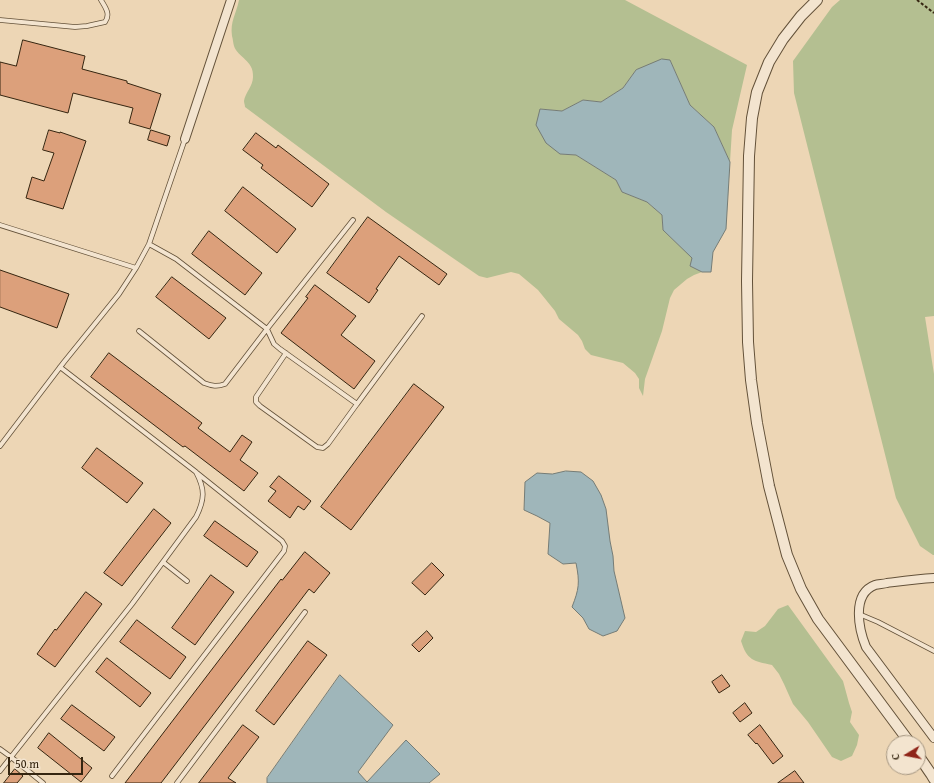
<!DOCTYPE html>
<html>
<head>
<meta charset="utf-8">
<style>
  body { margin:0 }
  #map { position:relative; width:934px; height:783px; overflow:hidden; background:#edd6b5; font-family:"Gentium Book Plus",serif }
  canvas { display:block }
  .north { position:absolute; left:886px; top:735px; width:40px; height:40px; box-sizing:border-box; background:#f3e4cf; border:1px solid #a79883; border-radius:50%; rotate:260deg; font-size:11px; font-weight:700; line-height:16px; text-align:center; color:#352510 }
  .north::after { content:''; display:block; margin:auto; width:14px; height:18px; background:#8f2418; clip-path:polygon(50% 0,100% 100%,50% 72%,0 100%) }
  .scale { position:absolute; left:8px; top:757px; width:75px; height:18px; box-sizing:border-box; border:2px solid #352510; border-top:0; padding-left:5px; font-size:12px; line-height:14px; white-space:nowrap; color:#352510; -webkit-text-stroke:3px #f3e4cf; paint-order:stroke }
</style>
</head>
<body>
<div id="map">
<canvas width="934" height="783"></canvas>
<div class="north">С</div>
<div class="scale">50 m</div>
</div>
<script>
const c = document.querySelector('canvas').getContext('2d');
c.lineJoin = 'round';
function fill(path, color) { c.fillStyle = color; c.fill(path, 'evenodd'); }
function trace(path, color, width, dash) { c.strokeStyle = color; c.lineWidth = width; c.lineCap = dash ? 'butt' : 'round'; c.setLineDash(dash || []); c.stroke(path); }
const green = new Path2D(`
  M239,0h386l122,65 -15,65 -2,32 -16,-35 -24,-22 -20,-45 -34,10 -13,18 -22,14 -18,-2 -21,11 -22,-2 20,45 16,1 40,25 6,12 25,10 15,13 1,15 30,28 -3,8 12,6 -8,3 -7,4 -13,11 -4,8 -8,33 -17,48 -2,17 -4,-8v-9l-4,-6 -12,-10 -32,-8 -6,-6 -3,-8 -4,-6 -19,-16 -4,-8 -17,-21 -19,-16 -8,-2 -24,6 -8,-2 -93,-64 -141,-105c0,-2 -1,-4 -1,-6 1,-8 9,-15 9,-24 1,-17 -15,-19 -19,-31 -1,-3 -1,-7 -2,-10 -2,-15 4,-21 7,-36z
  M840,0h94v316l-9,1 9,57v181h-1l-13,-9 -24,-48 -102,-405 -1,-32 39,-54z
  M788,605l55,76 6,22 3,9 -2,10 9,13 -2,10 -5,11 -11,5 -9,-4 -24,-35 -15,-18 -5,-11 -4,-9 -5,-10 -7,-9c-19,-4 -25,-5 -31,-24l4,-10 11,1 9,-6 13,-17z`);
const water = new Path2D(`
  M662,59l8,1 20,45 24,22 16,35 -4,67 -13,23 -2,20h-9l-12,-6 2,-8 -29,-28 -1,-15 -15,-13 -25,-10 -6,-12 -40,-25 -16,-1 -14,-11 -10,-18 4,-16 22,2 21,-11 18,2 22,-14 13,-18z
  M566,471l15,1 12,9 8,14 5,14 4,32 3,15 1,15 11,47 -8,13 -14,5 -14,-7 -6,-11 -11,-11c7,-18 8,-24 4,-44l-13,1 -15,-10 2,-31 -13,-7 -13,-6 1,-28 12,-9 15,1z
  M340,675l53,50 -35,47 9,10 39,-42 34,34 -11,9h-162v-5z`);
const building = new Path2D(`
  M23,40l62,16 -3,13 45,12v2l34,11 -11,35 -21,-6 4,-15 -60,-15 -5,20 -68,-18v-33l16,4z
  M49,130l11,3v-1l26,9 -23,68 -37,-11 6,-21 12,4 10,-28 -11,-3z
  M151,130l19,6 -3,10 -19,-6z
  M256,133l20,15 2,-3 51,39 -17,23 -51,-39 2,-3 -20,-15z
  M243,187l53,42 -19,24 -52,-42z
  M368,217l79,57 -8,11 -40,-29 -23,33 2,1 -9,13 -42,-30z
  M209,231l53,42 -17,22 -53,-41z
  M0,270l69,24 -12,34 -57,-21z
  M172,277l54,41 -17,21 -53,-42z
  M315,285l41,31 -15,19 34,26 -21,28 -73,-56 27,-35 -2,-1z
  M109,353l93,70 -4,5 32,24 12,-17 10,7 -12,18 18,13 -14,18 -59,-45 -2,1 -92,-70z
  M414,384l30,23 -93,123 -30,-23z
  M97,448l46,35 -16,20 -45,-35z
  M279,476l32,25 -7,9 -6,-4 -8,12 -22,-17 8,-10 -6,-4z
  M154,509l17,14 -49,63 -18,-13z
  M215,521l43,31 -11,15 -43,-31z
  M305,552l25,21 -16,20 -5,-4 -148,194h-36l156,-204 1,1z
  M432,563l12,12 -19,20 -13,-12z
  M211,575l23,17 -39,53 -23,-17z
  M86,592l16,12 -47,63 -18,-13 18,-25 1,1z
  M137,620l49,37 -16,22 -50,-37z
  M427,631l6,7 -14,14 -7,-7z
  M308,641l19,14 -53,70 -18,-14z
  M107,658l44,35 -11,14 -44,-35z
  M722,675l8,11 -11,7 -7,-11z
  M745,703l7,10 -12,9 -7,-9z
  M72,705l43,32 -11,14 -43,-32z
  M243,725l16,12 -31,41 8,5h-37z
  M760,725l23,31 -10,8 -16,-21 -1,1 -8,-9z
  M49,733l43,35 -11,14 -43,-34z
  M15,769l8,7 -6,7h-13z
  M795,771l9,12h-26z`);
const path = new Path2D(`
  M917,0l17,13`);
const service = new Path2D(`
  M0,20l75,7 12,-1 18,-4c6,-8 0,-15 -4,-22
  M0,225l136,43
  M149,244l27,15 91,70 86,-109
  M267,329l7,15 6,5 77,55 65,-88
  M139,331l65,52c8,3 13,4 21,1l42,-55
  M286,353l-30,44v5l4,4 57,41 6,1 5,-4 29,-40
  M0,446l64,-84 55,-68 17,-26 13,-24 36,-105
  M163,562l24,19
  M859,614l19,8 56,29
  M0,749l11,8 121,-153 64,-87c9,-18 9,-28 0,-45l-136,-105
  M0,771l11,-14 32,26
  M112,776l172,-225 1,-5 -3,-5 -85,-68
  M177,783l128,-171`);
const minor = new Path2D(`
  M185,139l46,-139
  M934,578c-16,1 -31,3 -47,5 -4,1 -9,1 -12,2 -24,9 -16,45 -9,62l68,91`);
const tertiary = new Path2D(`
  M817,0l-16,16 -18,23 -14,23 -12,30 -5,26 -3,38 -2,125 1,61 3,38 6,43 12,63 18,69 14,34 17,30 92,124
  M918,755l13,19 3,5`);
fill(green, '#b4bf91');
fill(water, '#9fb6ba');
trace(water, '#757c76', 1);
fill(building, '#dca07b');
trace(building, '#352510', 1);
trace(service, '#635139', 5.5);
trace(minor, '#635139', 10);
trace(tertiary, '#635139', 12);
trace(path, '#352510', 2, [3, 2]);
trace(service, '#f3e4cf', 4);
trace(minor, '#f3e4cf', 8);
trace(tertiary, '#f3e4cf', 10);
</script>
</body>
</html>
